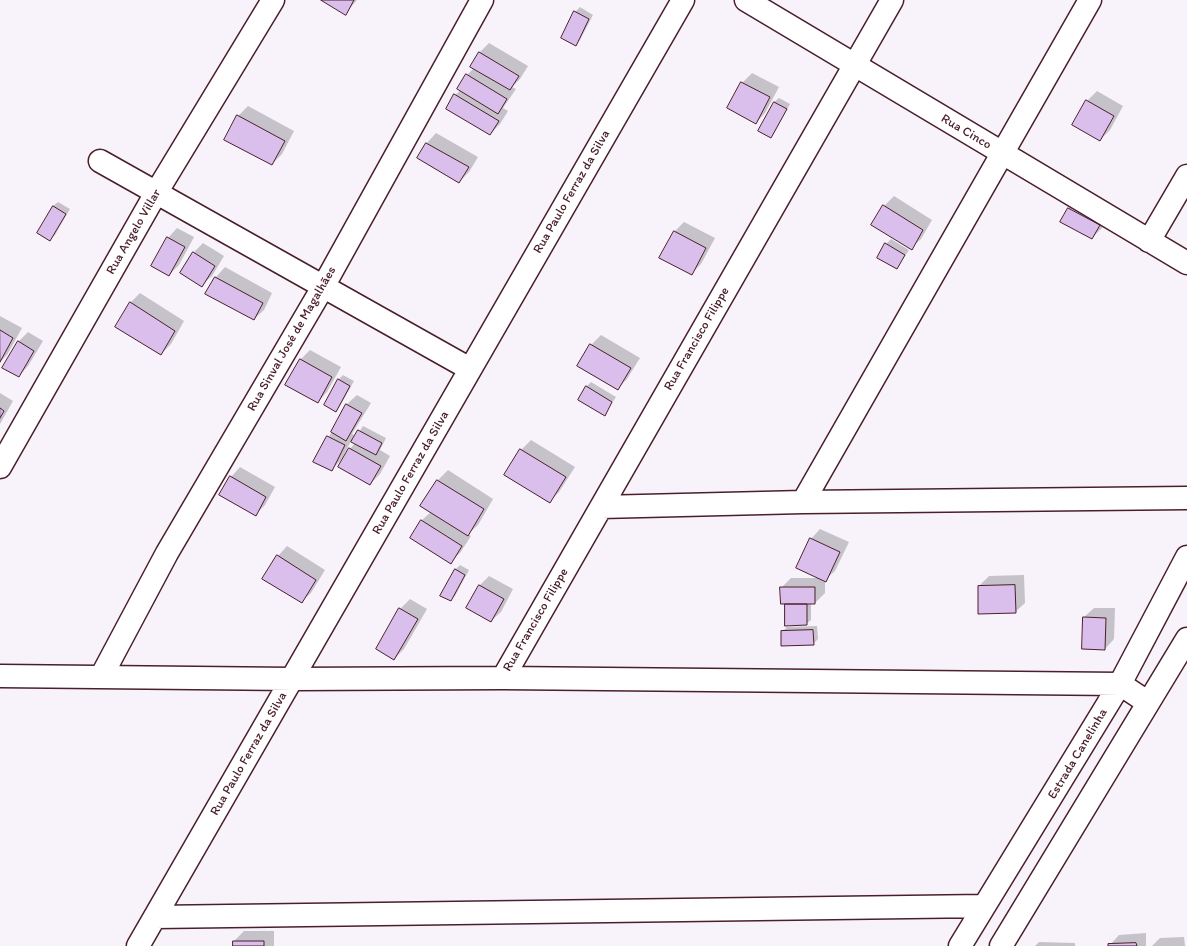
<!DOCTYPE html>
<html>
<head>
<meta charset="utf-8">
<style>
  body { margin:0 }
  canvas { display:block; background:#f8f2fb }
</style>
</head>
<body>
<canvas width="1187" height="946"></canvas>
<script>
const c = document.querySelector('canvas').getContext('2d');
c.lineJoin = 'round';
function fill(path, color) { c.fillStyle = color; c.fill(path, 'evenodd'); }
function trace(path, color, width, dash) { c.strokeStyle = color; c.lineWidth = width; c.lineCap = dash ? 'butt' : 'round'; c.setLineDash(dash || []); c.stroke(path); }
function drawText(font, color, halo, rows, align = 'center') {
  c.font = font + ' Itim,sans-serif'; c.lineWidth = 3; c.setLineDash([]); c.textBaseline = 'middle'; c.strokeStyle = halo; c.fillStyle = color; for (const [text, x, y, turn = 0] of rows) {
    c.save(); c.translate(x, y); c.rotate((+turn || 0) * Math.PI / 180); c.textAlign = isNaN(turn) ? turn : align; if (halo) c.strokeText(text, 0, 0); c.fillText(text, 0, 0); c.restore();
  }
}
const shadow = new Path2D(`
  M323,0h34l-11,13z
  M580,7l13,8 -13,25 -4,5 -1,-33z
  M489,43l39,23 -8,13 -8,8 4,2 -13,19 5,3 -8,13 -10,10 -35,-39 6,-5 6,-15 7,-7 5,-15z
  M752,73l27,14 -14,26 -9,10 -27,-15 13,-25z
  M1097,91l26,15 -13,24 -10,10 -13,-39z
  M779,98l11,6 -15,28 -5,4 4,-34z
  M248,106l46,25 -12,23 -10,10 -34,-48z
  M436,133l42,24 -9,15 -10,10 -41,-24 9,-15z
  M894,196l38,24 -11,19 -10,9 -27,-42z
  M1079,199l25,27 -33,-18v2l32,17 -11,11 -30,-16 7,-14z
  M58,202l12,7 -15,26 -5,5 -12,-7 15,-27z
  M684,222l31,16 -14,26 -10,10 -16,-43z
  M177,228l17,9 -15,28 -10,10 -1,-37z
  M891,239l18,11 -12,18 -11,-24z
  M203,243l21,13 -12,20 -10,9 -8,-33z
  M225,267l47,26 -8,17 -10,9 -47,-26 9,-16z
  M140,293l44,28 -13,23 -10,10 -31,-51z
  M0,316l22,12 -15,27 -7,7z
  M28,332l15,9 -15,25 -9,10 -1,-34z
  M601,335l39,23 -13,21 -10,10 -26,-44z
  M310,350l31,17 -14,25 -9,10 -31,-17 14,-26z
  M343,375l11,6 -14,25 -4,5 -11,-6 14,-26z
  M591,382l25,15 -12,18 -18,-28z
  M0,393l13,8 -13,23z
  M357,395l14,8 -19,31 2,1 -2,4 2,1 9,-14 23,12 -6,12 10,6 -10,18 -10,10 -20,-35 5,-6 -4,-2 -10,19 -10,10 -16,-8 32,-58z
  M531,440l44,27 -16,25 -10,10 -43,-27 15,-25z
  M240,467l35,20 -10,18 -10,10 -24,-38z
  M448,470l45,29 -15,26 -10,9 3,2 -11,17 -10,9 -39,-24 11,-18 9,-8 -9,-6 16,-26z
  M820,529l29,13 -14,29 -10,9v13l-10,10h-4v17l-5,4 -20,-21 -5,-15 10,-10h28l-8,-39z
  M287,546l38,24 -14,23 -10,9 -23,-46z
  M460,565l9,5 -14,26 -5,4 6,-31z
  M1024,575l1,28 -10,9 -36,-26 10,-10z
  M489,576l24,13 -12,23 -10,9 -12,-35z
  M410,599l17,10 -23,40 -10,10 -17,-10 23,-40z
  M1094,608h21l-1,31 -9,10 -21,-32z
  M817,626l1,13 -5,5 -31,-12 5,-5z
  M244,931h30v15h-40v-5z
  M1146,933v13h-37l10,-11z
  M1184,937l1,9h-33l8,-8z
  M1039,942l36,1v3h-40z`);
const building = new Path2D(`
  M321,0h33l-8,15z
  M574,11l15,8 -13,27 -15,-8z
  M479,52l40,24 -9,14 -40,-23z
  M466,74l41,25 -9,15 -41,-25z
  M741,82l29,15 -14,27 -29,-16z
  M454,94l45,27 -9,14 -44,-26z
  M1086,100l28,16 -14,25 -28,-16z
  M774,102l13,7 -16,29 -13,-7z
  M237,115l48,26 -13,24 -48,-25z
  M426,143l43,24 -10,16 -42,-25z
  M883,205l40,25 -11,20 -41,-25z
  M53,206l13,8 -16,27 -13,-8z
  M1068,208l32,17 -8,14 -32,-17z
  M674,231l32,17 -14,27 -33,-17z
  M167,237l18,10 -16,29 -18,-10z
  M885,243l20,12 -8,14 -20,-11z
  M193,252l22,14 -13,21 -22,-14z
  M215,277l48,26 -9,17 -49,-26z
  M130,302l45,29 -14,24 -46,-28z
  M0,330l13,8 -13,24z
  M18,341l16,10 -15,26 -17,-9z
  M590,344l41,24 -13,22 -41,-24z
  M300,359l32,18 -14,26 -33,-18z
  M338,379l12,7 -14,26 -12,-7z
  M586,386l26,16 -7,14 -27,-16z
  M346,404l16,9 -16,28 -15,-9z
  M0,408l4,3 -4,7z
  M358,430l24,13 -6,12 -25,-13z
  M327,436l18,9 -13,26 -19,-9z
  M349,448l32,18 -11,19 -32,-18z
  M520,449l46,28 -16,26 -46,-28z
  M230,476l36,21 -10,19 -37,-21z
  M437,480l47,29 -16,27 -48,-30z
  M421,520l41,26 -11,18 -41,-26z
  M810,538l30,14 -14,30 -30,-14z
  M277,555l39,25 -14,23 -40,-24z
  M455,569l10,6 -14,26 -11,-5z
  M479,585l25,14 -13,23 -25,-14z
  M1015,585l1,28 -38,1v-28z
  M780,587h35v17h-34z
  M785,604h22v21l-22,1z
  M399,608l19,11 -24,41 -18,-11z
  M1083,617l23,1 -1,32 -23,-1z
  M813,630l1,15 -33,1v-15z
  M233,941h31v5h-31z
  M1136,943l1,3h-29v-2z`);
const minor = new Path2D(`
  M746,0l441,263
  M100,161l370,208
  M1149,241l38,-65
  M0,467l156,-274 117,-193
  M803,502l287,-502
  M601,507l202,-5 384,-4
  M0,676l292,3 211,-1 617,6 27,18
  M101,677l66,-124 156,-266 159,-287
  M503,678l389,-678
  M155,917l829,-11
  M138,946l545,-946
  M960,946l160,-262 67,-127
  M1001,946l186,-307`);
const streetNames = [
  ["Rua Cinco",966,132,31],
  ["Rua Paulo Ferraz da Silva",572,192,-60],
  ["Rua Angelo Villar",134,232,-60],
  ["Rua Sinval José de Magalhães",292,339,-60],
  ["Rua Francisco Filippe",697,339,-60],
  ["Rua Paulo Ferraz da Silva",411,473,-60],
  ["Rua Francisco Filippe",536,620,-60],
  ["Rua Paulo Ferraz da Silva",249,754,-60],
  ["Estrada Canelinha",1078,754,-59]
];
fill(shadow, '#0003');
fill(building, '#dabeec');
trace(building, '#4a1f2b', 1);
trace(minor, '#4a1f2b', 25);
trace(minor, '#fff', 22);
drawText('13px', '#4a1f2b', '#fff', streetNames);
</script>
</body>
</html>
